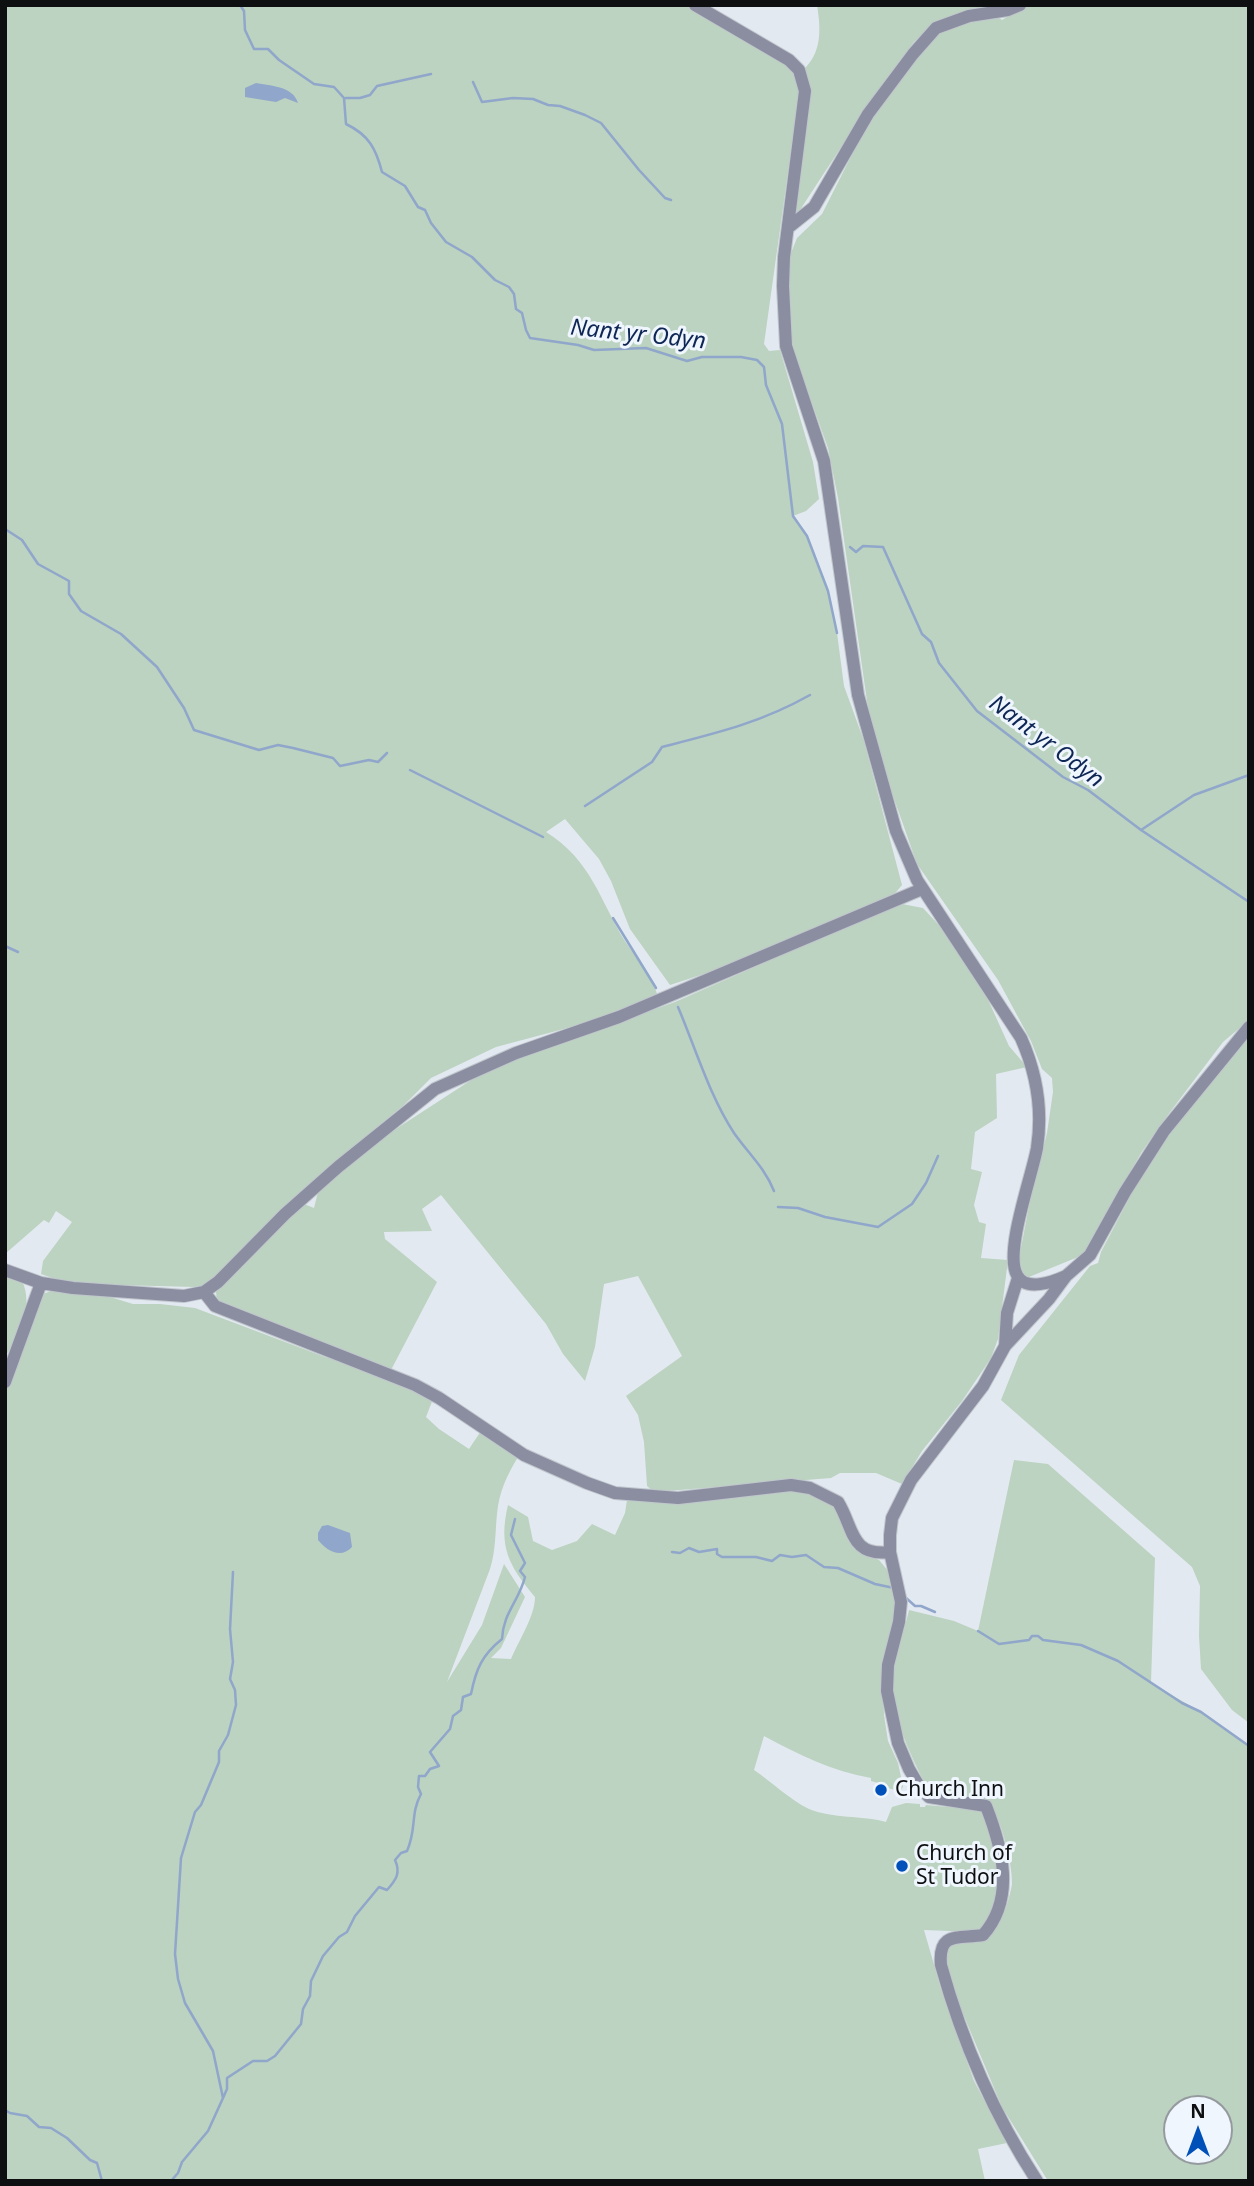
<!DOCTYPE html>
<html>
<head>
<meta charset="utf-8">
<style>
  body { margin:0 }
  #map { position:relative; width:1254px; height:2186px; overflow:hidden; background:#e3e9f1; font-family:"Noto Sans",sans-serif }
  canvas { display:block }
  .frame { position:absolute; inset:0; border:7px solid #0d0f11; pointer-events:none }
  .north { position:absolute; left:1163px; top:2095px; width:70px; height:70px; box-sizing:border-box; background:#f0f6fe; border:2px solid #959a9f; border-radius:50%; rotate:0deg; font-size:19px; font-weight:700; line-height:28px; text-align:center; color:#0d0f11 }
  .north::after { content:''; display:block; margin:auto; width:24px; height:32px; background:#0050ba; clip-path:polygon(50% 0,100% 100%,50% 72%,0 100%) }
</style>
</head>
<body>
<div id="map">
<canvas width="1254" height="2186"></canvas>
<div class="frame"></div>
<div class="north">N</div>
</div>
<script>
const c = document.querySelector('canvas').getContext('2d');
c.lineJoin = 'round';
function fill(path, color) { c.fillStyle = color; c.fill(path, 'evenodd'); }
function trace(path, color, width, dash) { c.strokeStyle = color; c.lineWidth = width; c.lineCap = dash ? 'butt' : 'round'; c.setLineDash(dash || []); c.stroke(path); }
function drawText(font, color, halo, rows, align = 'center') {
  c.font = font + ' "Noto Sans",sans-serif'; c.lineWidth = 6; c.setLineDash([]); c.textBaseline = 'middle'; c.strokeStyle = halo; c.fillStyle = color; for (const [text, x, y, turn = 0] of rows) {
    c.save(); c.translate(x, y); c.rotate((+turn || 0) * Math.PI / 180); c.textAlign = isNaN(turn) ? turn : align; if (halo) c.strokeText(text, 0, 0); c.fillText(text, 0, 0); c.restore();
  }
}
const green = new Path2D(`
  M5,5h682l105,63 6,13 1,12 -35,251 5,7 11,-1 33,112 6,37 -13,12 -13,5 14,20 21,55 9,42 7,53 20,55 38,144 -10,12 -179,74 -43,14 -40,-56 -19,-48 -12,-22 -34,-40 -19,13c46,29 53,67 79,109 12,18 27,34 33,56l-83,29 -79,21 -65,31 -27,27 -95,79 -90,90 -16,12 -8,1 -116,-3 -15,-2 -23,-8 2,-13 29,-39 -16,-11 -7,12 -5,-3 -39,34z
  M817,5h183l-50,12 -21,11 -15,14 -31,41 -85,130 -3,-1 8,-142c19,-17 18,-41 14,-65z
  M1027,5h222v1015l-26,22 -53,70 -29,41 -58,102 -54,22 -5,-3 -4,-9v-12l10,-52 17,-68 6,-41 -1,-14 -10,-9 -11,-28 -33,-61 -81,-116 -45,-128 -34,-238 -10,-50 -32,-89 -5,-21 -4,-50 2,-30 8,-20 25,-24 48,-95 60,-77 15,-13 51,-13 6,4z
  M902,904l21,4 25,27 37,58 24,53 18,21 -31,7 1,44 -22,14 -4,37 11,3 -8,33 5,17 7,2 -5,34 27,2 -10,79 -7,19 -29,43 -40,50 -20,33 -26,-11h-36l-9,5 -177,14 -7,-6 -3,-44 -6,-27 -12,-19 56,-40 -44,-80 -34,8 -9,63 -10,34 -22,-27 -17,-30 -105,-129 -19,14 10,22 -48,1 1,7 52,43 -46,88 -174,-69 -1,-9 88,-88 10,4 4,-16 61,-52 100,-65 42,-18 154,-55 198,-87z
  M1249,1036v687l-17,-13 -31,-41 -2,-33 1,-50 -8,-19 -191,-167 18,-45 71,-89 8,-3 3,-11 43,-82 24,-34z
  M5,1275l17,6c12,24 -3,56 -17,76z
  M51,1291l56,5 26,8h27l35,4 130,49 25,7 83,35 -7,18 13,12 30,20 12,-18 37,26c-11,18 -19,35 -21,57 -2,19 -1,36 -7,55l-43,113 35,-57 22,-61 21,33 -24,51 -10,10 20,1c8,-19 24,-43 24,-62 -26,-31 -37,-50 -27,-92l20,12 5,24 19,9 25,-9 15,-17 23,11 10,-22 2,-13 53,4 95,-14 34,2 29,16 23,44 18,8 10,12 8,28v13l-14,66 1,36 4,26 10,22 5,23 -2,6 -16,-5v-2l-14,-4v-3c-39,-7 -72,-23 -107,-42l-10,34c18,12 36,30 55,39 25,10 52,6 77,13l6,-15 14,-4 14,1v3h5l1,-2 55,5 5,6c12,46 20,68 -2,113l-10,3 -50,-2 17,59 33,92 33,62 -29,6 7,32h-980v-789l38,-98z
  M1014,1460l34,4 107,94 -4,125 50,29 48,34v435h-201l-46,-74 -48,-115 -7,-29v-13l4,-8c11,-1 28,-1 37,-6 13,-6 22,-39 24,-52 1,-18 -12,-77 -29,-85 -18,-8 -39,5 -56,-11 -18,-37 -39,-77 -33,-119 2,-20 11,-40 15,-59l45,11 24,10zM1177,2109h42v42h-42z`);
const water = new Path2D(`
  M256,83c15,3 37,3 42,20l-13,-5 -9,4 -31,-5v-9z
  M328,1525l22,8 2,14c-11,12 -25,4 -34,-7v-7l4,-7z`);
const stream = new Path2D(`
  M240,5l4,6 1,19 9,19h14l11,11 35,24 20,3 10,11 2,26c23,11 30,25 36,48l23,14 13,21 7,3 6,13 15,19 26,15 23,23 14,7 5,7 2,15 6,4 4,17 4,8 48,7 16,5 52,-2 41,13 15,-4h39l16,3 7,7 2,18 16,39 11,92 14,20 21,55 9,42
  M473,82l9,20 31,-4 20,1 15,6 12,1 25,9 16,8 38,47 26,28 6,2
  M346,98h14l10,-3 7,-9 54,-12
  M5,529l17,11 16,24 31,17v13l12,17 40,23 36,33 27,41 10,22 65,20 19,-5 15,3 40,10 7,8 29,-6 9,2 9,-9
  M850,547l6,5 7,-6 20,1 39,87 9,8 8,21 38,48 86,66 25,13 53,40 108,72
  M410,770l133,67
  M585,806l67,-44 10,-15c55,-14 98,-24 148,-52
  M1141,830l53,-35 55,-20
  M613,918l43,70
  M5,946l13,6
  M678,1007c17,40 32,90 56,126 14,20 31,35 40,58
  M778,1207l20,1 27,9 53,10 34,-23 14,-21 12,-27
  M672,1552l8,1 9,-5 10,4 18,-3v5l5,3h34l16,4 8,-6 12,2 14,-2 18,12 14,1 37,16 19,4
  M905,1597l10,9h6l14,6
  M978,1631l21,13 30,-4 3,-4h6l5,4 38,5 37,16 64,42 19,9 48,34
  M223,2098l4,-9v-11l26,-17h14l8,-5 26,-32 2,-15 7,-13 1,-15 12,-25 16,-19 8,-5 8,-16 24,-29 8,3c9,-10 14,-17 8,-30l6,-7 6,-2c10,-22 3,-37 14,-57l-3,-7 1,-11h6l5,-7 9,-3 -9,-14 20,-23 3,-13 8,-6 2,-13 8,-3c5,-25 11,-39 31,-55 1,-26 17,-38 23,-62l-5,-6 5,-8 -14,-28 4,-16
  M5,2110l5,3 17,3 12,11 12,1 16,10 23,22 7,3 5,18
  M171,2181l7,-8 4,-11 26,-31 15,-33 -10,-47 -28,-48 -7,-24 -3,-25 6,-96 14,-46 6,-7 18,-43v-11l9,-16 8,-30 -1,-15 -5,-11 3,-17 -3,-33 3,-57`);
const street = new Path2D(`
  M695,5l94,55 10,10 6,21 -21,166 -1,29 3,60 38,115 34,234 38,136 21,49 104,158c16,36 22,71 16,110 -5,28 -33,104 -20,127 8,17 36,7 49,1
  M789,227l25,-20 54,-93 45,-60 23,-26 33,-12 39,-6 12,-5
  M5,1270l36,13 32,5 111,8 20,-4 14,-10 67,-68 53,-47 97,-78 81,-36 103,-36 303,-128
  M1018,1278l-11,35 -2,33 -22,40 -72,94 -19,38 -2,17v17l11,50 -2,20 -11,43 -1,26 11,52 11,26 10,17 10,11 57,9c16,41 30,92 -3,129 -25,4 -45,-4 -42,30 21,76 53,150 96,216
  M204,1292l11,14 200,79 24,13 85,57 63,28 28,10 63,5 113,-13 19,3 28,14c16,26 12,55 52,50
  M1005,1346l44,-47 17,-23 24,-21 35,-63 39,-61 85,-104
  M5,1382l36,-99`);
const markers = [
  [881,1790,7,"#0050ba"],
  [902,1866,7,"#0050ba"]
];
const poiNames = [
  ["Church Inn",895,1790],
  ["Church of",916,1854],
  ["St Tudor",916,1878]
];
const waterNames = [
  ["Nant yr Odyn",638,335,6],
  ["Nant yr Odyn",1046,742,37]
];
fill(green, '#bbd3c0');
fill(water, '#90a6cb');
trace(stream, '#90a6cb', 2.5);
trace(street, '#c1c6cd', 14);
trace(street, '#8a8ea0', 12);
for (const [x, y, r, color] of markers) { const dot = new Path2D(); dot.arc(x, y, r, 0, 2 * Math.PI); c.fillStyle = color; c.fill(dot); trace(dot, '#f0f6fe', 2.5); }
drawText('21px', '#0d0f11', '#f0f6fe', poiNames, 'left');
drawText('italic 23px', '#0d2654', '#f0f6fe', waterNames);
</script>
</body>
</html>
